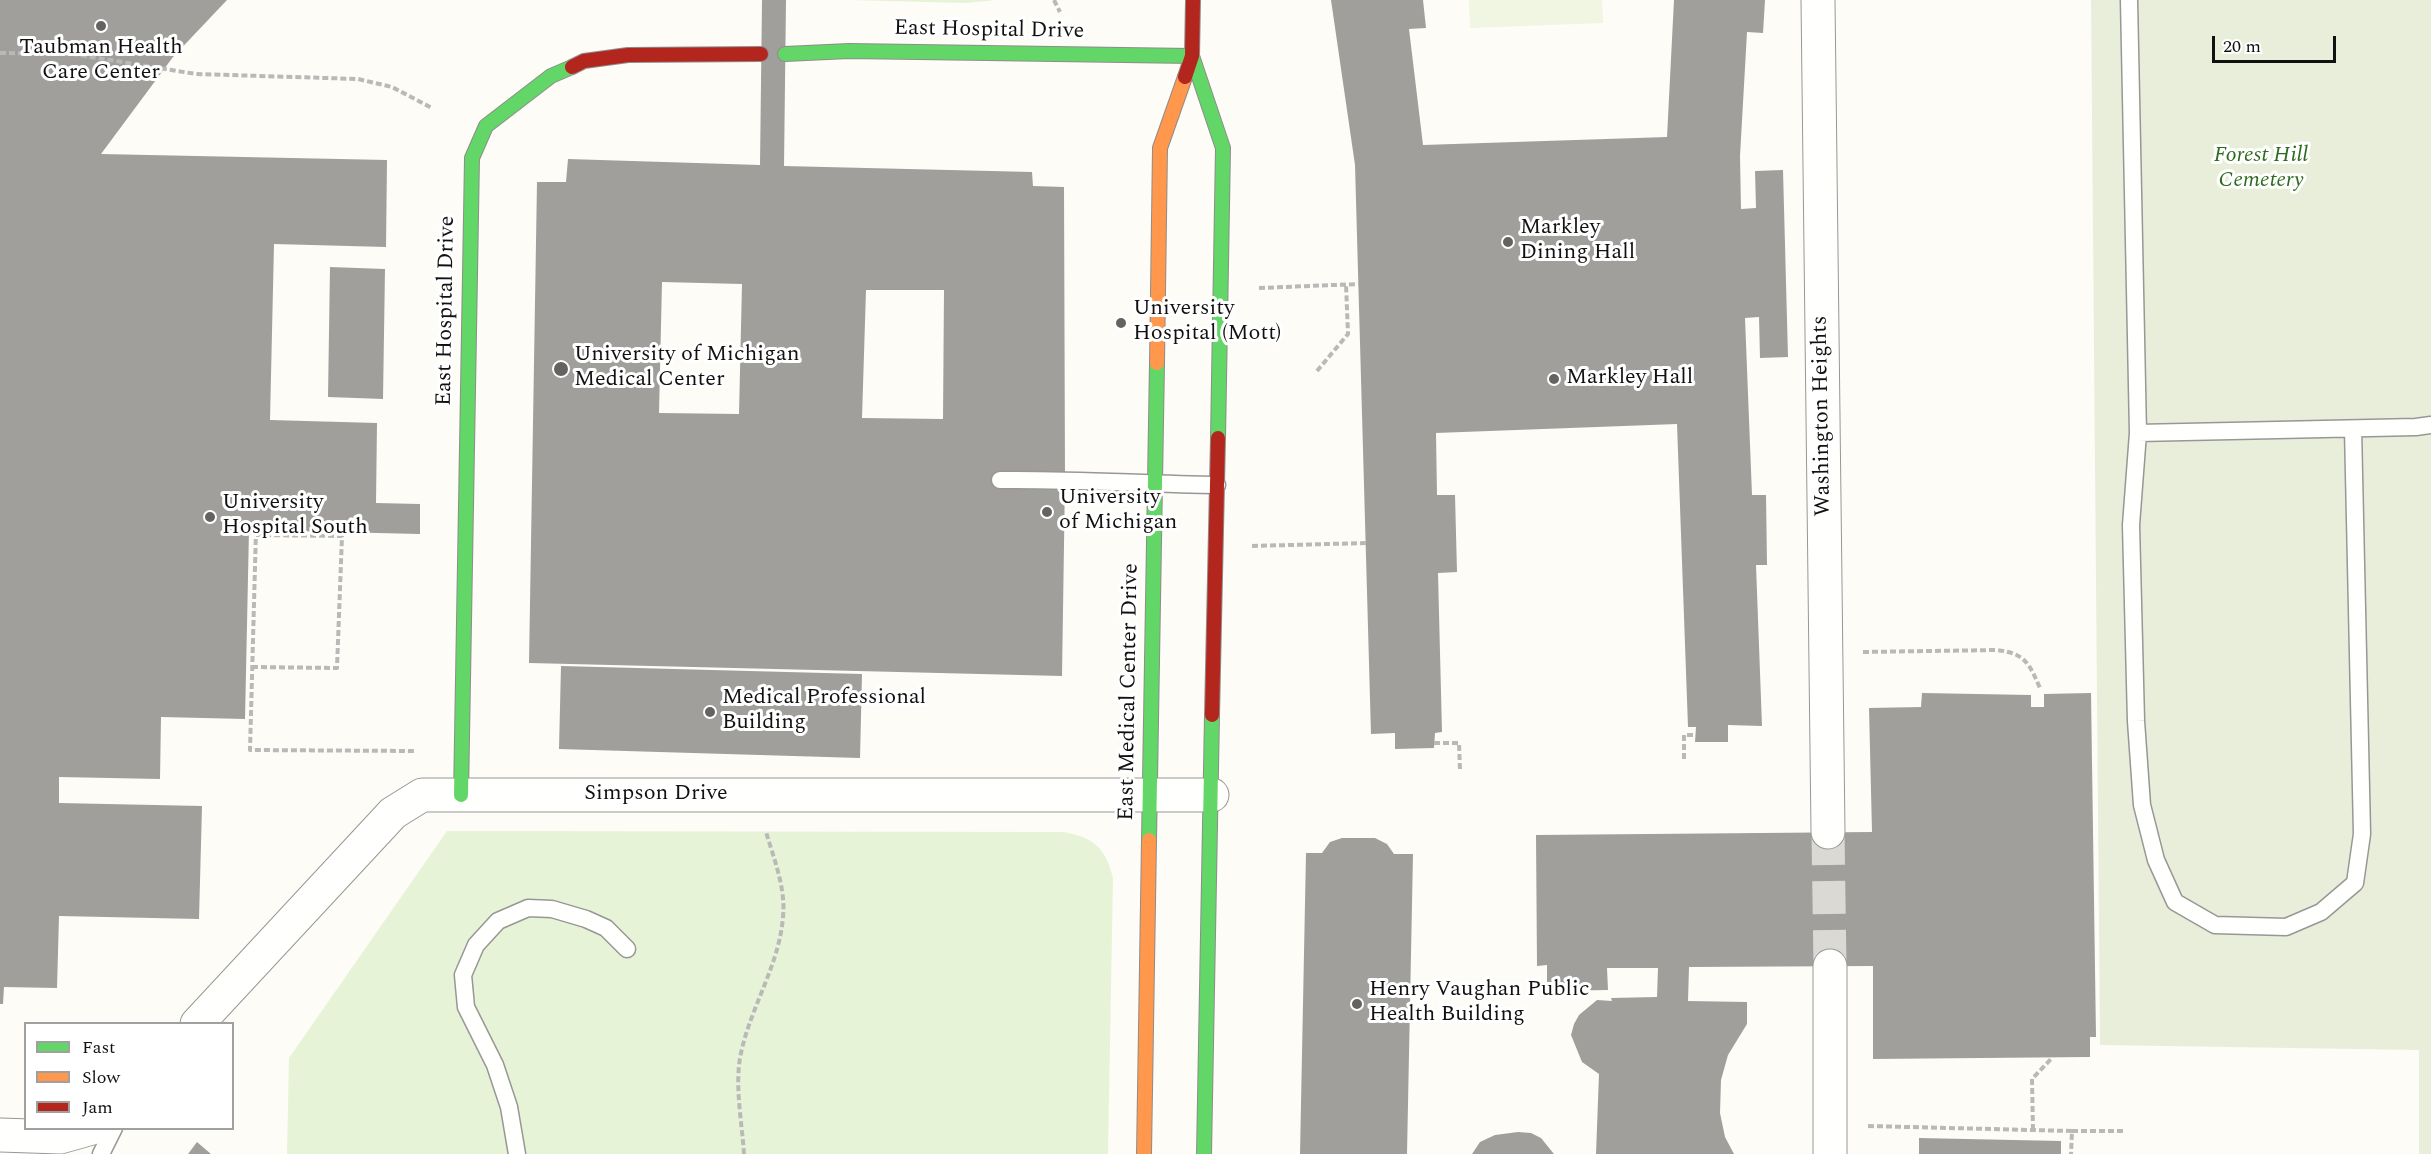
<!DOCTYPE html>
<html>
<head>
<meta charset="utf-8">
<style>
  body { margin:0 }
  #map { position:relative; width:2431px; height:1154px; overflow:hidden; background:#fdfcf7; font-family:Spectral,serif }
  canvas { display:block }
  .legend { position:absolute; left:24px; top:1022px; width:210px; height:108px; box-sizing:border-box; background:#fff; border:2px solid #a0a0a0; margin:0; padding:8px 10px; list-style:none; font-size:18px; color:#111 }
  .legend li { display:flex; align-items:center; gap:12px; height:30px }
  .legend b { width:30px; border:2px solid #a0a0a0 }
  .scale { position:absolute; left:2212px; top:36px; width:124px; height:27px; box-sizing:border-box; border:3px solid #111; border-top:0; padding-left:8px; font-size:18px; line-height:21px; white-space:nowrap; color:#111; -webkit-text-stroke:4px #fff; paint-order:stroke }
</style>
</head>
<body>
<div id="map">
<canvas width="2431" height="1154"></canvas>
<ul class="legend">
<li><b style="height:8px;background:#63d668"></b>Fast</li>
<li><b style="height:8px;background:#ff974d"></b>Slow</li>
<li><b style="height:8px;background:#b3261e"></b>Jam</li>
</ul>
<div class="scale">20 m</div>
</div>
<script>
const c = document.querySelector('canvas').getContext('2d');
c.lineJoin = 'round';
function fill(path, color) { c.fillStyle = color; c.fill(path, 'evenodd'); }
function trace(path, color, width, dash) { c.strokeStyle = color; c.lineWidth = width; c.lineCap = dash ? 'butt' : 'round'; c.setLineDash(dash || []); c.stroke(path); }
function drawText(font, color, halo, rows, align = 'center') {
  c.font = font + ' Spectral,serif'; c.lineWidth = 6; c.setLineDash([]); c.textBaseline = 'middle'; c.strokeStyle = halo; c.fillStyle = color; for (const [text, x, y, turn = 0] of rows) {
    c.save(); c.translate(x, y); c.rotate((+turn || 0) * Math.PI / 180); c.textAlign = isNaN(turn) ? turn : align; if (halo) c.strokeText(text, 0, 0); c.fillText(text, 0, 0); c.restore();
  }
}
const green = new Path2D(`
  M849,0h147l-30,3z
  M447,831l617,1c30,6 41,15 49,46l-5,276h-821l2,-96z`);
const cemetery = new Path2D(`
  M2091,0h340v1154h-12v-104l-319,-5z`);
const pitch = new Path2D(`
  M1469,0h133l1,23 -133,5z`);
const building = new Path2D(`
  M0,0h227l-54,57 -72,97 286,6 -1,87 -112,-3 -4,176 107,3 -1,80 44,1v30l-171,-4 -4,189 -84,-2 -1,62 -101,-2v26l143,3 -3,113 -140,-3 -2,72 -53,-1 -1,17h-3z
  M762,0h24l-2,166 248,6 1,14 31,1 1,292 -3,197 -533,-13 8,-481h29l2,-23 192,6zM662,282l80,2 -3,130 -80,-1zM866,290h78l-1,129 -81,-1z
  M1331,0h92l3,28 -17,1 14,116 244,-8 7,-137h91l-2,33 -16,-1 -7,124 1,53 15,-1 -1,-37 28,-1 5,187 -28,1 -1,-41 -14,1 7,177h14l1,70h-11l6,161 -34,-1v17h-33l1,-15h-8l-11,-303 -241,9 1,62h18l2,77 -19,1 4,159 -7,1 -1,15 -39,1v-16l-24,1 -16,-569z
  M330,267l55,2 -2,130 -55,-2z
  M561,666l301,8 -2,84 -301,-9z
  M1922,693l109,2v12h13v-13l47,-1 5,344h-6v20l-217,2v-93l-184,1 -1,34 59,1v22l-19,31 -7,25 -1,33 5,24 9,17h-138l3,-80 -17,-12 -11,-27 3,-11 5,-9 18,-15 15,1 -1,-3 46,-1 1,-29h-51l1,22 -61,1v-26l-10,1 -1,-131 336,-3 -3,-124 52,-1z
  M1342,838h33l12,6 7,10h19l-6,300h-107l6,-301h16l8,-11z
  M1518,1132l13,1 10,5 13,16h-82l8,-12 15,-7z
  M1919,1138l142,3v13h-142z
  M197,1142l14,12h-23z`);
const streetTunnel = new Path2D(`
  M1828,832l2,134`);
const path = new Path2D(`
  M1054,0l6,12
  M0,53l73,1 123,20 162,5 34,8 40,21
  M1259,288l100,-4
  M1317,371l31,-37 -2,-50
  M256,530l-6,220 166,1
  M1252,546l114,-3
  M1863,652l133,-2c30,3 33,14 44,38
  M252,667l85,1 5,-132 -86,-1
  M1434,743h25l1,27
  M1684,759v-24h11
  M1868,1126l204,5 -1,23
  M2033,1130l-1,-51 20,-21
  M2072,1131h54
  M744,1154c-2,-31 -9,-66 -4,-96 9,-49 39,-91 43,-141 3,-28 -9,-58 -17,-85`);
const lane = new Path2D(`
  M2129,0l9,433 -7,92 5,196 6,84 14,55 19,42 40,23 71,2 35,-15 34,-29 7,-49 -9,-405
  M2138,433l278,-6 15,-2
  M1000,480c72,-1 144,4 217,5
  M101,1154l13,-26
  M517,1154l-8,-47 -14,-42 -29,-58 -3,-32 13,-30 22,-24 30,-13 24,1 34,10 20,9 21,21`);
const street = new Path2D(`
  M1818,0l10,832
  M1830,966v188
  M197,1024l196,-211 29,-18h790
  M0,1135l60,2 32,-9`);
const fast = new Path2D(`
  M785,54l64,-3 343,5
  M1192,56l31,92 -5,290
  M461,795l11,-637 14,-32 65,-50 21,-9
  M1149,840l8,-477
  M1204,1154l8,-439`);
const slow = new Path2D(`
  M1157,363l3,-215 25,-71
  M1144,1154l5,-314`);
const jam = new Path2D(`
  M572,67l12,-6 44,-6 133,-1
  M1185,77l7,-21 1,-56
  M1212,715l6,-277`);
const markers = [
  [101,26,6,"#646362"],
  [1508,242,6,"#646362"],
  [1121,323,6,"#646362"],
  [561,369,8,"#646362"],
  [1554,379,6,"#646362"],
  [1047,512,6,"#646362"],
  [210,517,6,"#646362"],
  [710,712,6,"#646362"],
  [1357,1004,6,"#646362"]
];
const streetNames = [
  ["East Hospital Drive",989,31,1],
  ["East Hospital Drive",447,311,-89],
  ["Washington Heights",1823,416,-91],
  ["East Medical Center Drive",1130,692,-89],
  ["Simpson Drive",656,795]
];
const poiNames = [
  ["Taubman Health",101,49,"center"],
  ["Care Center",101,74,"center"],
  ["Markley",1520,229],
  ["Dining Hall",1520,254],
  ["University",1133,310],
  ["Hospital (Mott)",1133,335],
  ["University of Michigan",574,356],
  ["Medical Center",574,381],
  ["Markley Hall",1566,379],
  ["University",1059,499],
  ["of Michigan",1059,524],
  ["University",222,504],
  ["Hospital South",222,529],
  ["Medical Professional",722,699],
  ["Building",722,724],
  ["Henry Vaughan Public",1369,991],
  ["Health Building",1369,1016]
];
const parkNames = [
  ["Forest Hill",2261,157],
  ["Cemetery",2261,182]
];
fill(green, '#e7f3d7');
fill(cemetery, '#e9eedb');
fill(pitch, '#f0f6e1');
fill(building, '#a19f9c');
trace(streetTunnel, '#dad9d4', 33, [33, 16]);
trace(lane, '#979795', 19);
trace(street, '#979795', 35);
trace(fast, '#8e8d8b', 16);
trace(slow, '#8e8d8b', 16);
trace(jam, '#8e8d8b', 16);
trace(path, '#b9b9b8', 4, [6, 3]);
trace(lane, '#fffffe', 16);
trace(street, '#fffffe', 33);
trace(fast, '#63d668', 14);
trace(slow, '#ff974d', 14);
trace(jam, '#b3261e', 14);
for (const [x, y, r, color] of markers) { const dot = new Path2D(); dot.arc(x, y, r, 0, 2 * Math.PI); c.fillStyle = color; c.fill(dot); trace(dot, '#fff', 2); }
drawText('22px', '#111', '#fff', streetNames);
drawText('22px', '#111', '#fff', poiNames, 'left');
drawText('italic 22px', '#2f6b1f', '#fff', parkNames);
</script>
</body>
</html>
